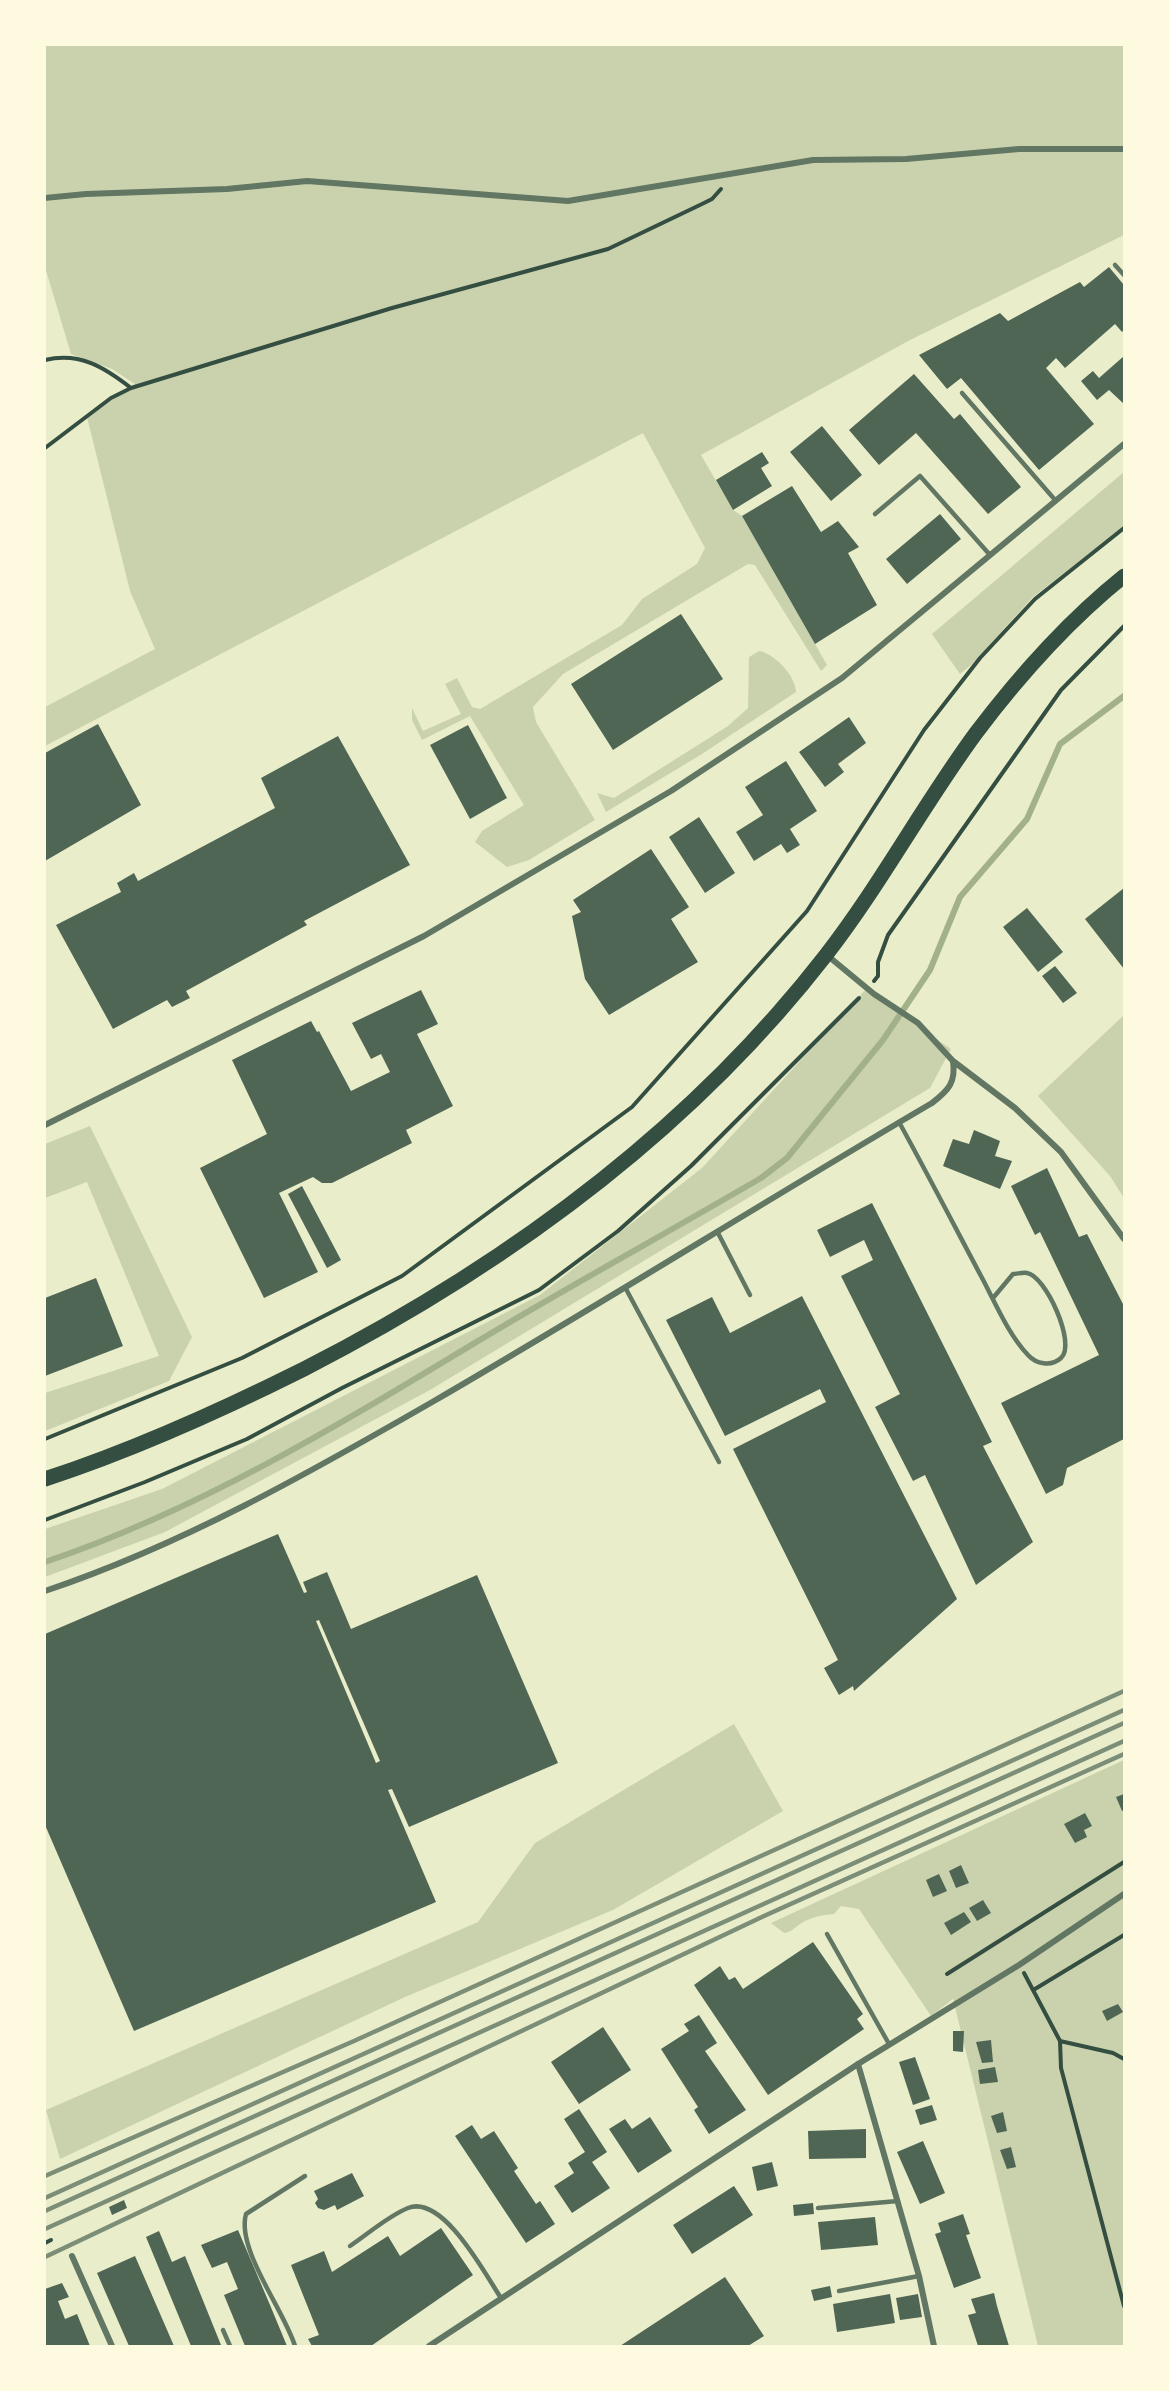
<!DOCTYPE html>
<html>
<head>
<meta charset="utf-8">
<style>
  body { margin:0 }
  #map { position:relative; width:1169px; height:2391px; overflow:hidden; background:#e9edc9; font-family:Montserrat,sans-serif }
  canvas { display:block }
  .frame { position:absolute; inset:0; border:46px solid #fefae0; pointer-events:none }
</style>
</head>
<body>
<div id="map">
<canvas width="1169" height="2391"></canvas>
<div class="frame"></div>
</div>
<script>
const c = document.querySelector('canvas').getContext('2d');
c.lineJoin = 'round';
function fill(path, color) { c.fillStyle = color; c.fill(path, 'evenodd'); }
function trace(path, color, width, dash) { c.strokeStyle = color; c.lineWidth = width; c.lineCap = dash ? 'butt' : 'round'; c.setLineDash(dash || []); c.stroke(path); }
const green = new Path2D(`
  M45,45h1079v190l-214,105 -209,115 32,55 9,6 85,149 -6,6 -66,-106 -7,-1 -185,110 -30,33 3,15 59,98 -66,40 -22,7 -32,-25 7,-11 42,-26 -54,-89 -48,24 -10,-20v-12l11,23 38,-17 -16,-30 12,-6 15,29 8,2 142,-84 20,-26 55,-35 8,-16 -62,-115 -598,313v-39l110,-58 -25,-58 -43,-174 48,-33 -23,-15 -41,-15 -26,-87v-66l44,-4 -44,3z
  M1124,472v55l-91,70 -62,68 -11,9 -28,-40z
  M759,651c15,2 37,25 37,41l-94,62 -96,58 -9,-19 17,5 114,-72 20,-18 1,-51z
  M865,990l86,59 -21,39 -500,302 -265,142 -120,45v-48l117,-40 378,-194 162,-127z
  M1124,1015v183l-14,-22 -72,-80z
  M90,1126l102,211 -23,44 -124,50v-38l114,-37 -72,-174 -42,16v-54z
  M734,1724l49,87 -170,99 -208,87 -345,162 -14,-49 432,-188 57,-79z
  M1124,1760v586h-86l-85,-347 -22,17 -72,-107 -18,-3 -7,8c-12,1 -23,3 -34,10 -6,4 -8,8 -16,9l-13,-10z`);
const stream = new Path2D(`
  M45,1562c154,-52 294,-137 433,-221 93,-56 189,-108 283,-163l26,-20 96,-118 47,-70 30,-73 67,-78 33,-75 64,-48`);
const building = new Path2D(`
  M1109,267l15,18v45l-2,2 -7,-8 -50,44 -9,-10 -10,10 48,56 -55,46 -78,-92 -14,11 -28,-34 81,-42 8,8 72,-39 4,5z
  M1124,356v48l-15,-14 -12,10 -16,-19 12,-10 6,7z
  M914,374l40,45 6,-5 61,73 -33,27 -72,-81 -37,32 -30,-35z
  M822,426l40,49 -31,26 -41,-49z
  M762,452l7,11 -8,5 11,18 -39,24 -17,-30z
  M792,486l29,46 17,-11 21,26 -11,6 29,52 -62,39 -73,-128z
  M940,514l21,25 -54,45 -21,-25z
  M681,614l42,65 -110,71 -42,-66z
  M849,717l17,26 -28,21 6,8 -19,15 -26,-35z
  M98,724l43,81 -96,56v-108z
  M468,725l39,73 -37,21 -40,-74z
  M338,736l72,129 -106,56 3,4 -121,66 4,7 -18,9 -5,-7 -54,29 -57,-104 65,-33 -4,-9 17,-10 4,8 137,-73 -14,-30z
  M786,761l31,50 -27,18 10,16 -13,8 -6,-9 -27,17 -18,-29 27,-17 -18,-28z
  M699,817l36,56 -30,20 -36,-56z
  M651,849l38,58 -18,12 27,43 -89,53 -24,-36 -13,-63 9,-4 -8,-12z
  M1124,888v81l-39,-50z
  M1027,908l36,44 -25,20 -35,-45z
  M1055,966l22,27 -14,10 -21,-27z
  M421,990l17,34 -21,10 36,72 -47,24 6,13 -80,40h-10l-9,-6 -34,16 39,79 -54,26 -64,-130 67,-34 -35,-74 79,-39 6,11 2,-1 32,60 39,-19 -9,-18 -10,5 -19,-36z
  M974,1130l26,11 -5,15 17,5 -12,28 -57,-23 10,-27 16,5z
  M1047,1168l32,69 8,-3 37,72v133l-57,29 -4,17 -17,9 -45,-91 98,-48 -59,-123 -5,3 -24,-49z
  M302,1186l39,74 -14,8 -39,-74z
  M872,1203l120,239 -9,4 50,96 -57,43 -51,-110 -12,6 -38,-74 25,-13 -59,-118 32,-16 -9,-20 -34,17 -13,-27z
  M96,1278l27,68 -78,30v-78z
  M802,1296l155,303 -103,92 -1,-5 -14,9 -15,-27 14,-8 -105,-211 93,-47 -6,-13 -95,47 -59,-116 46,-23 18,36z
  M278,1534l26,59 3,-1 -4,-10 24,-10 24,57 126,-54 81,188 -149,64 -17,-38 -4,1 48,112 -302,129 -89,-206v-191zM319,1620l61,141 -4,2 -60,-142z
  M1124,1794v16l-2,1 -6,-14z
  M1085,1813l7,13 -8,4 3,7 -12,6 -11,-19z
  M961,1865l8,18 -13,5 -7,-17z
  M939,1874l8,17 -14,6 -7,-17z
  M983,1900l8,13 -14,8 -8,-13z
  M964,1912l7,10 -20,13 -7,-12z
  M813,1942l50,72 -6,5 7,10 -96,66 -74,-110 26,-19 9,14 6,-3 8,12z
  M1118,2004l5,8 -16,9 -5,-10z
  M699,2015l18,28 -12,8 41,59 -37,24 -15,-24 4,-3 -37,-58 28,-18 -5,-7z
  M603,2027l28,43 -52,34 -28,-42z
  M953,2031h11l-1,21 -10,-1z
  M991,2040l2,22 -11,1 -6,-21z
  M915,2057l15,42 -17,6 -14,-43z
  M995,2067l3,15 -18,2 -2,-14z
  M932,2105l5,15 -17,5 -5,-15z
  M579,2109l28,43 -15,10 18,26 -38,25 -18,-27 20,-13 -6,-10 17,-11 -21,-33z
  M1003,2112l4,19 -10,2 -6,-17z
  M650,2117l22,34 -34,22 -29,-44 16,-10 7,10z
  M472,2125l9,14 13,-8 24,37 -4,3 22,33 4,-3 15,23 -29,19 -71,-107z
  M866,2129v29l-57,1 -1,-28z
  M923,2141l22,52 -25,11 -23,-52z
  M1011,2147l5,20 -9,2 -7,-19z
  M772,2162l6,24 -21,5 -5,-24z
  M352,2173l12,23 -27,14 -2,-5 -11,5 -6,-2 -3,-5 3,-4 -4,-8z
  M734,2186l19,29 -61,39 -19,-29z
  M124,2200l3,8 -15,7 -3,-8z
  M813,2203l1,11 -20,2 -1,-11z
  M963,2214l7,20 -4,1 15,43 -27,10 -19,-54 6,-2 -3,-9z
  M875,2217l3,28 -57,5 -3,-28z
  M441,2228l32,47 -102,71h-59l-4,-7 11,-4 -28,-70 33,-14 8,21 56,-36 12,20z
  M238,2230l32,75 17,41h-42l-21,-51 14,-6 -11,-27 -15,6 -11,-23z
  M159,2231l13,31 13,-6 36,89 -30,1 -45,-109z
  M135,2256l39,90h-45l-32,-73z
  M725,2277l39,59 -16,10h-128z
  M62,2283l7,14 -11,4 7,18 12,-5 13,32h-45v-57z
  M830,2286l2,11 -18,4 -3,-11z
  M994,2293l3,13 12,40h-31l-10,-31 8,-2 -5,-14z
  M890,2294l5,29 -58,9 -4,-28z
  M918,2294l4,23 -22,3 -4,-22z`);
const path = new Path2D(`
  M45,360c35,-8 59,7 86,28
  M45,448l66,-50 20,-10 261,-80 216,-59 94,-45 10,-5 9,-10
  M874,981l4,-5v-14l10,-27 173,-245 63,-64
  M45,1439l197,-81 160,-82 230,-169 175,-196 117,-181 56,-72 55,-59 89,-71
  M45,1520l100,-38 102,-43 95,-51 197,-98 79,-59 73,-65 168,-168
  M1024,1973l36,68 1,27 63,238
  M947,1974l177,-112
  M1035,1989l89,-54
  M1060,2041l53,12 11,6
  M45,2243l6,-3`);
const service = new Path2D(`
  M1115,265l9,10
  M962,393l94,108
  M875,514l45,-38 70,79
  M899,1122c28,51 55,103 82,154 14,26 27,58 47,79 8,9 23,12 33,3 16,-14 -16,-83 -34,-85 -4,-1 -10,1 -14,1l-20,24
  M718,1233l32,62
  M626,1289l93,173
  M827,1934l62,110
  M818,2208l80,-7
  M350,2246c18,-12 38,-30 58,-38 35,-14 77,66 93,90
  M839,2291l80,-15
  M223,2330l7,16
  M295,2346c-11,-36 -59,-97 -49,-132l59,-38`);
const minor = new Path2D(`
  M45,198l41,-4 141,-5 80,-8 261,20 245,-41 93,-1 113,-10h105
  M828,956l46,38 44,29 35,38 62,47 46,44 63,87
  M45,1125l379,-189 247,-145 171,-113 282,-234
  M45,1591c137,-46 264,-118 389,-190 167,-97 331,-200 498,-298 17,-13 24,-21 21,-42
  M858,2064l61,212 15,70
  M72,2256l40,90
  M429,2346l429,-282 161,-99 105,-71`);
const primary = new Path2D(`
  M45,1479c89,-29 175,-68 259,-110 199,-102 384,-236 522,-414 55,-71 97,-150 150,-222 43,-57 92,-112 148,-157`);
const rail = new Path2D(`
  M45,2176l309,-135 770,-350
  M45,2198l1079,-488
  M45,2211l1079,-488
  M45,2229l1079,-488
  M45,2257l719,-341 360,-162`);
fill(green, '#cad2ad');
trace(stream, '#a3b18a', 6);
fill(building, '#4f6655');
trace(path, '#344e41', 4);
trace(service, '#617663', 4.5);
trace(minor, '#617663', 6);
trace(primary, '#344e41', 15);
trace(rail, '#7c8e77', 4.5);
</script>
</body>
</html>
